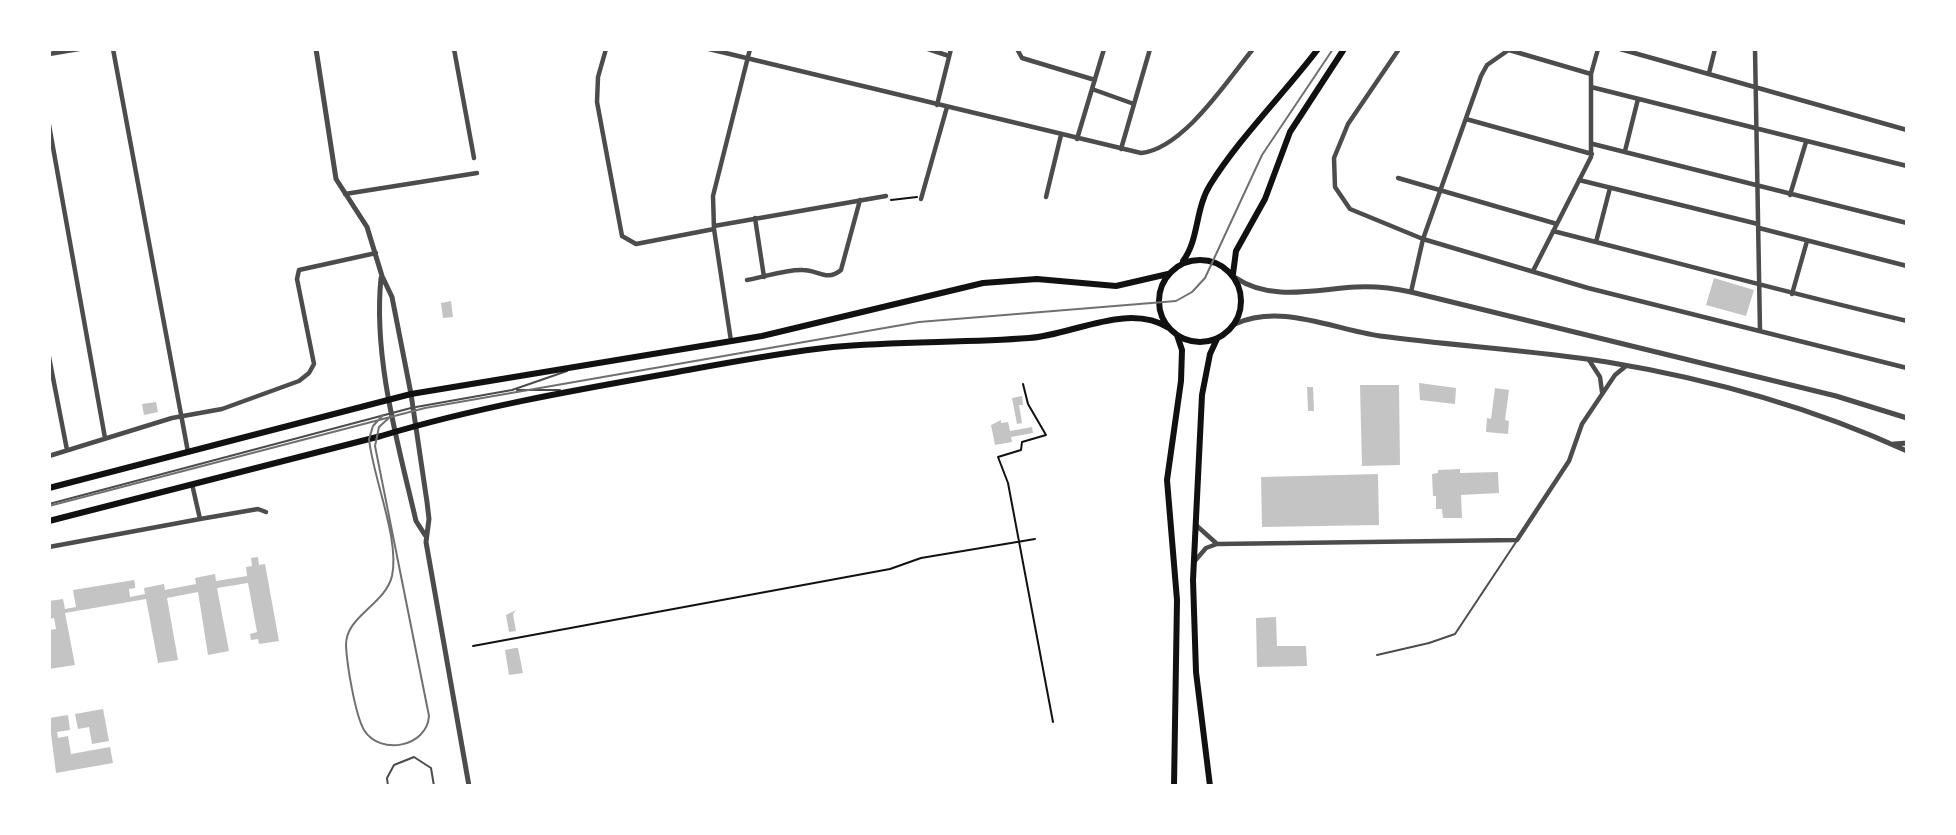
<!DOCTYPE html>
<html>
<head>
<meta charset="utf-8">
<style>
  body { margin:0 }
  #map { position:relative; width:1956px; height:835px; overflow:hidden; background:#fff; font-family:"Varela Round",sans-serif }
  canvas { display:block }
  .frame { position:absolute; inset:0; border:51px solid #fff; pointer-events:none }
</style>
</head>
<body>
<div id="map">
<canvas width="1956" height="835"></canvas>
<div class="frame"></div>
</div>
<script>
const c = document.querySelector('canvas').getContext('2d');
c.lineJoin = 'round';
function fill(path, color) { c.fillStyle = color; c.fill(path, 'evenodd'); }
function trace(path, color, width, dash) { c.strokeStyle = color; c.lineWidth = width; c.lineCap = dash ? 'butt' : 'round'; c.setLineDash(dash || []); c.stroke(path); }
const building = new Path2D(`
  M1714,278l40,12 -8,26 -40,-11z
  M451,301l2,16 -10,1 -2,-15z
  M1419,383l37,5 -1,16 -35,-4z
  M1360,385h39l1,80 -38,1z
  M1307,387h6l1,24h-6z
  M1495,388l14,2 -4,30 4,1 -1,13 -22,-2 1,-14 4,1z
  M1022,396l1,9h-4l3,18 -5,1 -5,-26z
  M156,402l2,10 -14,3 -2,-11z
  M1001,420v3l7,-1 2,9 22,-4 1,6 -22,4 1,5 -17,3 -4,-20z
  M1460,469v4l38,-1 1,21 -38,2 1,23h-19l-1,-9h-6v-13h-3l-1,-22 6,-1v-3z
  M1378,474l1,51 -117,2 -1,-50z
  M258,557l1,8 6,-1 14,77 -20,3 -1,-5 -7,1 -1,-6 7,-2 -9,-49 -31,5 12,63 -21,4 -10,-63 -31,6 11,62 -20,3 -12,-64 -81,14 10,52 -26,4v-39l7,-1 -2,-11 -5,1v-18l14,-2 2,10 11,-2 -3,-17 55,-9 6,-1 1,4v4l-6,1 1,8 15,-3 -1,-6 20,-4 1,6 31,-6 -1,-6 20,-4 1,7 31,-5 -1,-9 6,-1 -1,-8z
  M516,610l-3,4 3,17 -7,1 -3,-17z
  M1276,617l1,29h29l1,20 -50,1 -1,-49z
  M515,648h3l5,25 -14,2 -4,-25z
  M103,709l6,32 -17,3 -3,-17 -11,2 -3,-15z
  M68,715l2,15 -13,2 1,6 10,-2 3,18 39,-7 3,16 -57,10 -7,-55z`);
const path = new Path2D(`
  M891,200l26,-3
  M1023,384l5,20 18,31 -24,7 -1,8 -23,7 10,26 45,239
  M473,646l417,-77 31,-11 114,-19`);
const service = new Path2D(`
  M517,390h43
  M416,407l96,-17 55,-19
  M49,504l362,-96
  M1377,655l52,-12 26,-9 61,-92
  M388,786l-1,-8 7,-13 20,-8 17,11 3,18`);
const minor = new Path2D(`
  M113,49l75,403
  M454,49l20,109
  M606,49l-8,28 -1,25 25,134 14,8 78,-15
  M709,49l432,104c42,-4 86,-72 112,-104
  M928,49l21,7
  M1017,49l5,9 73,22
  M1399,49l-51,75 -14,34 1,29 15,22 73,30 165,49 319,80
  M1620,49l287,81
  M1755,49l5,282
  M1509,50l82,24
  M49,54l30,-5
  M1709,73l6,-24
  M1591,87l316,79
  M1092,89l42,15
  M937,105l14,-56
  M1466,119l126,35
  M49,125l56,313
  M1077,139l27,-90
  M1593,144l314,79
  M1121,149l29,-100
  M1625,151l13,-52
  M1398,178l159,46
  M1579,180l179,44
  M345,194l132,-21
  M1790,195l16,-53
  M1046,197l15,-62
  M921,199l26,-92
  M755,218l9,59
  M714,226l172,-30
  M1759,228l148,38
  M1553,231c118,30 235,62 354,90
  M1596,242l14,-54
  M1533,271l58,-114v-83l7,-25
  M747,280c18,-3 39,-11 56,-10 15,0 24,12 38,0l19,-70
  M1411,292l12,-53 58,-163 6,-11 23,-16
  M1792,294l15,-53
  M731,341l-17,-112 -1,-33 37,-147
  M49,357l18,93
  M1589,360l11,17 2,15
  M49,456l123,-38 50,-9 77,-28 10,-8 5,-9 -17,-85 2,-9 77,-17
  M200,519l58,-10 8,3
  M1197,526l19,17
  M49,547l151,-28 -8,-35
  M1194,562l12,-14 11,-4 300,-4 52,-79 13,-37 33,-49 11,-9`);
const tertiary = new Path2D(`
  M316,49l20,130 31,48 15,49 10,21 19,97 16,108 2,17 -3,23 43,244
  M381,278c-8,80 17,166 35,243l9,14
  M1236,278c35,24 81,11 120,9 19,-1 37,1 55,5l425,104 71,22
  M1235,324c46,-21 97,5 145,12 75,10 152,14 227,26 103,17 206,46 300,89
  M1894,444l13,-1`);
const secondary = new Path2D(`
  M1159 301a41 41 0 1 1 82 0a41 41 0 1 1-82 0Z
  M1183,261c16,-21 12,-52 27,-76 30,-48 73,-90 108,-136
  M1233,274l3,-23 29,-52 25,-67 54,-83
  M49,488l362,-94 351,-58 221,-53 54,-4 79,7 52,-12
  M49,521l332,-85c93,-28 189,-45 285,-62 55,-10 111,-21 167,-27 65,-6 131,-4 196,-9 44,-3 98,-36 140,-10
  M1174,786l3,-186 -10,-120 14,-99 1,-31 -5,-15
  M1210,786l-14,-114 -3,-92 9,-185 8,-41 7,-15`);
const tram = new Path2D(`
  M383,415l-10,11 -4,13c4,39 31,101 23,137 -7,29 -47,40 -46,70 1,19 9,68 18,84 16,26 63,17 65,-14l-54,-270 4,-19 12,-11
  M49,506l376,-98 494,-86 257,-21 16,-9 13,-14 57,-123 71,-106`);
fill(building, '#c4c4c4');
trace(path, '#111', 2);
trace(service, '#4c4c4c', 2);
trace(minor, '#4c4c4c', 4.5);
trace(tertiary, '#4c4c4c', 5);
trace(secondary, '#111', 6);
trace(tram, '#707070', 2);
</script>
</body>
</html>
